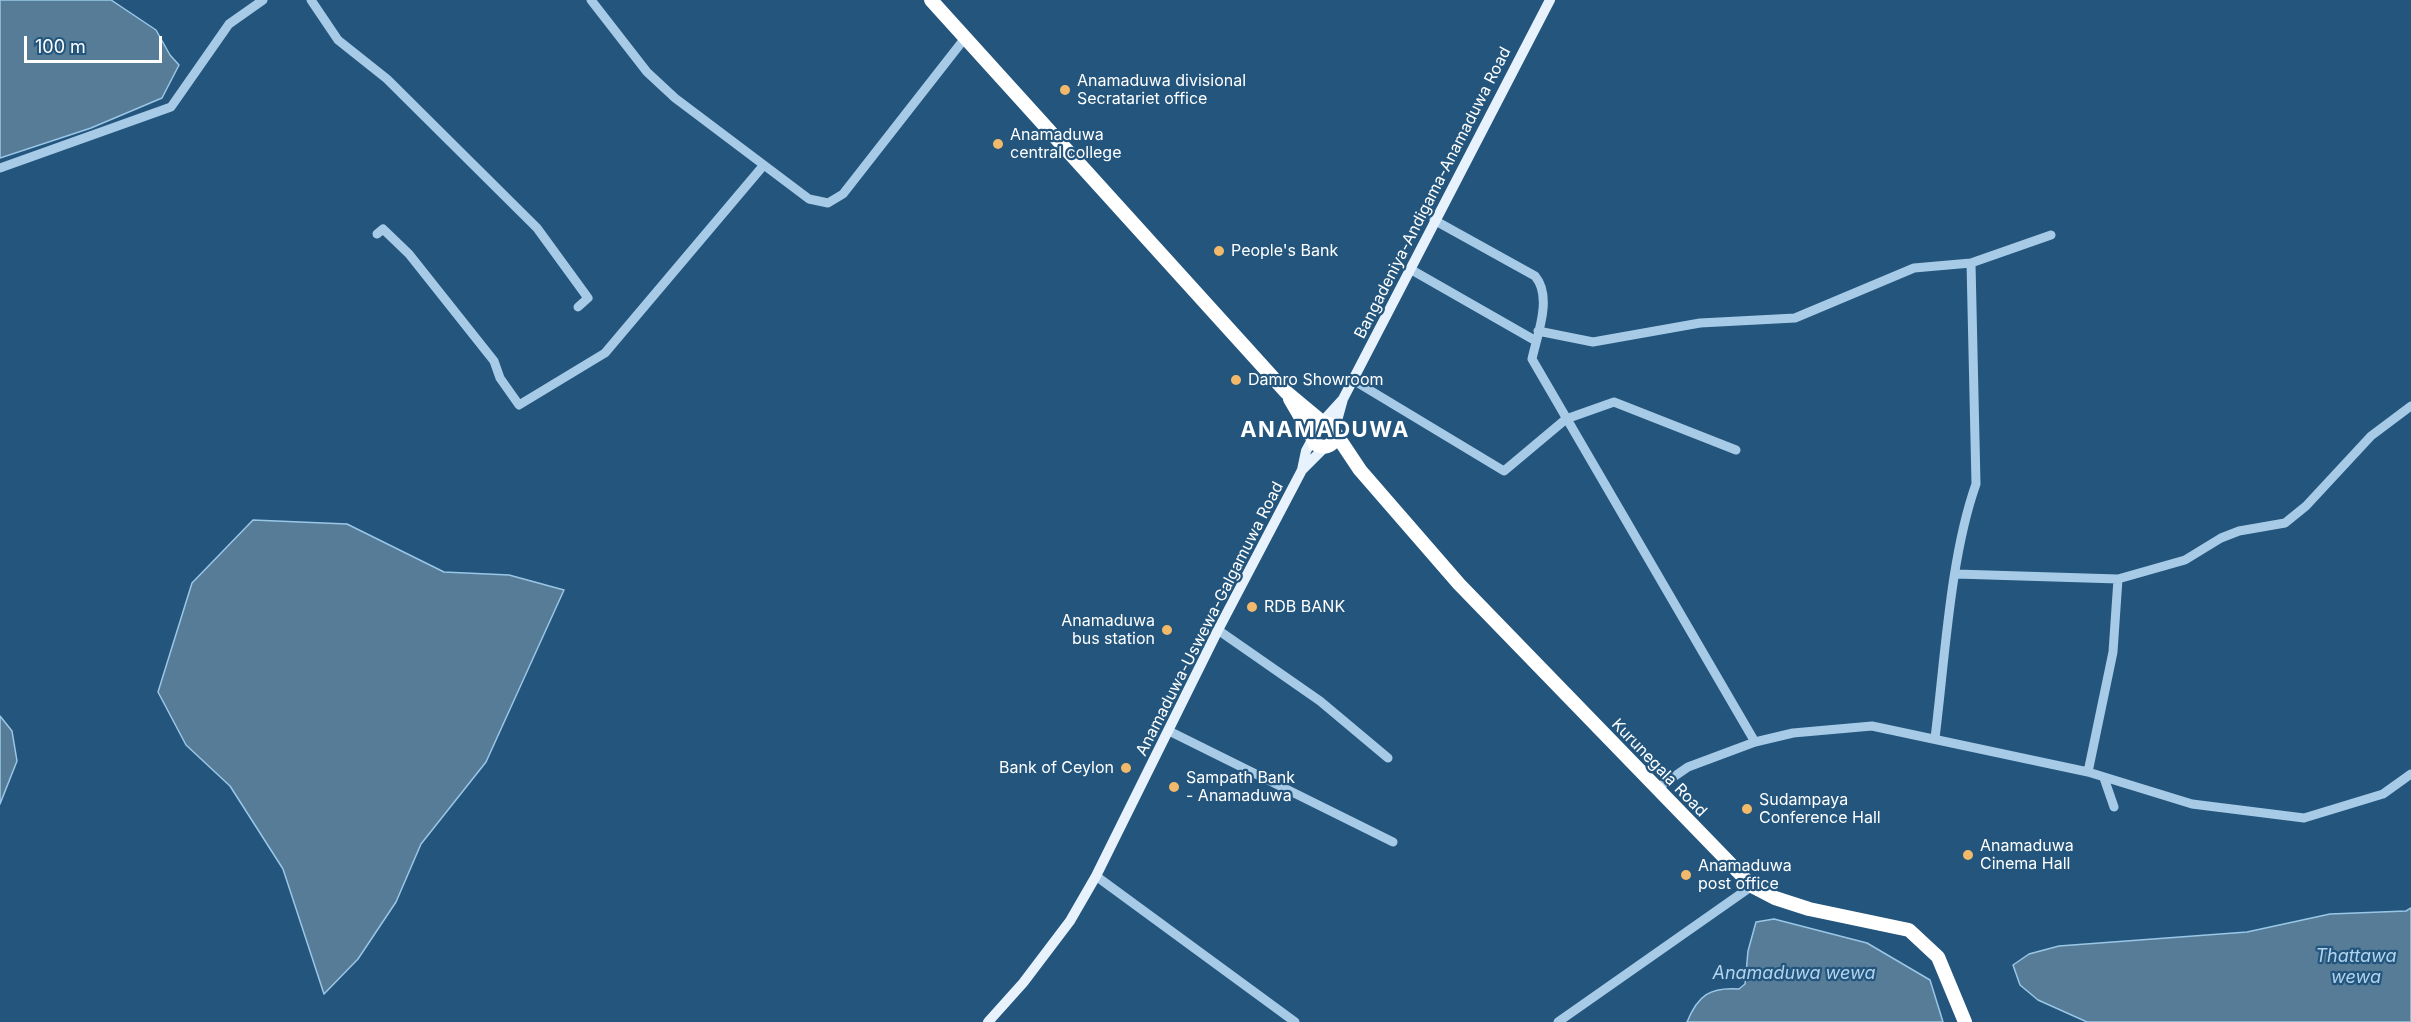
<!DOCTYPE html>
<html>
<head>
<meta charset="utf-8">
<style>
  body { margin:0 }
  #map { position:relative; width:2411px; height:1022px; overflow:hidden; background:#23557d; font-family:Inter,sans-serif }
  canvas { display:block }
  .scale { position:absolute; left:24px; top:36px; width:138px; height:27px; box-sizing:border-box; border:3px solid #fff; border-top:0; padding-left:8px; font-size:18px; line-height:21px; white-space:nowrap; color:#fff; -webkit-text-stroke:4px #23557d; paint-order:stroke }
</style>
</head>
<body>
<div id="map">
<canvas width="2411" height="1022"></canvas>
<div class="scale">100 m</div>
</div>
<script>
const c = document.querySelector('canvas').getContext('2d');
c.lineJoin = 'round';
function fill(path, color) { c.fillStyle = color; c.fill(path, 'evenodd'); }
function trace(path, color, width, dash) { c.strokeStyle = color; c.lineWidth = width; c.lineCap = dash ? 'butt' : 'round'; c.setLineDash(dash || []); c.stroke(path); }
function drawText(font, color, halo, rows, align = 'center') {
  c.font = font + ' Inter,sans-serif'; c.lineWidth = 4.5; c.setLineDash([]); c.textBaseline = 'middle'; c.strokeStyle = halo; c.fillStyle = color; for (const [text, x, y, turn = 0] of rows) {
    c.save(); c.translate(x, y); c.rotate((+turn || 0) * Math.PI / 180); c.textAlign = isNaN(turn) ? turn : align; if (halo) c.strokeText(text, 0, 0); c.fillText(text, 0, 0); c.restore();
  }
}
const water = new Path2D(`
  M0,0h111l45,30 14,25 9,10 -17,33 -71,30 -91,30z
  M253,520l94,4 97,48 65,3 55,15 -78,172 -65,82 -25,58 -38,57 -34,35 -41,-125 -53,-83 -44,-41 -28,-53 34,-109z
  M0,716l12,15 5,30 -17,43z
  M2411,908v114h-324l-49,-22 -18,-15 -7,-20 16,-11 30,-8 188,-14 83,-18 76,-3z
  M1774,919l93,24 63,37 13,42h-256c11,-27 23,-35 52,-33l6,-5 3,-33 8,-29z`);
const minor = new Path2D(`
  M311,0l27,40 49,39 150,149 51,70 -10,9
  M591,0l56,72 28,26 134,101 19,4 15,-9 122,-156
  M0,168l171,-61 58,-83 34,-24
  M1434,220l101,56c18,21 2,59 -3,83l223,383
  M377,234l6,-5 26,25 85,107 6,17 19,27 86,-52 158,-187
  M1410,269l126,72
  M1538,331l55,11 107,-19 95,-5 119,-50 57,-5 80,-28
  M1353,380l151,91 62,-52 48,-17 122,48
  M1956,574l162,5 67,-19 36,-22 18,-7 46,-8 21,-17 65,-70 40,-30
  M1218,630l102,71 68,57
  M1169,731l224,111
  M1935,738c10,-79 15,-181 41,-254l-5,-221
  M2088,772l25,-120 5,-73
  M2104,778l10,29
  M1656,789l32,-22 67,-25 38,-9 79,-7 216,46 104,32 112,14 79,-24 28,-20
  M1096,876l199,146
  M1558,1022l194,-136`);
const major = new Path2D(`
  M1322,422l21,-23
  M1335,428l8,-29 207,-399
  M1302,470l23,-23
  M988,1022l35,-39 47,-62 26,-45 122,-246 84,-160 4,-19 6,-11`);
const highway = new Path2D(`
  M931,0l355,392 36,30 10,3 4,13c-5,9 -12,11 -21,6l-4,-9 3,-9 8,-4
  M1290,399l21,36
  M1336,434l24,36 99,114 293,302 23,12 34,11 100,21 29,27 27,65`);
const markers = [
  [1065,90,6,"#f1b969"],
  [998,144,6,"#f1b969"],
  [1219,251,6,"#f1b969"],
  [1236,380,6,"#f1b969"],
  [1252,607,6,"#f1b969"],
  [1167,630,6,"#f1b969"],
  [1126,768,6,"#f1b969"],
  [1174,787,6,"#f1b969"],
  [1747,809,6,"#f1b969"],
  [1968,855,6,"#f1b969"],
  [1686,875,6,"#f1b969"]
];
const poiNames = [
  ["Anamaduwa divisional",1077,81],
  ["Secratariet office",1077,99],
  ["Anamaduwa",1010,135],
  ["central college",1010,153],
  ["People's Bank",1231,251],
  ["Damro Showroom",1248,380],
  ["RDB BANK",1264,607],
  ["Anamaduwa",1155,621,"right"],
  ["bus station",1155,639,"right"],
  ["Bank of Ceylon",1114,768,"right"],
  ["Sampath Bank",1186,778],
  ["- Anamaduwa",1186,796],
  ["Sudampaya",1759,800],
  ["Conference Hall",1759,818],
  ["Anamaduwa",1980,846],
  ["Cinema Hall",1980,864],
  ["Anamaduwa",1698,866],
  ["post office",1698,884]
];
const streetNames = [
  ["Bangadeniya-Andigama-Anamaduwa Road",1433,193,-63],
  ["Anamaduwa-Uswewa-Galgamuwa Road",1210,619,-63],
  ["Kurunegala Road",1659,768,46]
];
const waterNames = [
  ["Thattawa",2356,957],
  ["wewa",2356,978],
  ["Anamaduwa wewa",1794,974]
];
const districtNames = [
  ["ANAMADUWA",1325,430]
];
fill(water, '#577c98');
trace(water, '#9bc7e7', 1.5);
trace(minor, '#a7cbe6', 9);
trace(major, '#e8f2fd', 10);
trace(highway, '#fff', 14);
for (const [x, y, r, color] of markers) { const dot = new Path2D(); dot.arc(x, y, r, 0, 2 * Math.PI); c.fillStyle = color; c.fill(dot); trace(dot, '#23557d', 2); }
drawText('16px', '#fff', '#23557d', poiNames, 'left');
drawText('16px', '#fff', '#23557d', streetNames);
drawText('italic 18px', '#b2d4ee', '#23557d', waterNames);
c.letterSpacing = '1.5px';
drawText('bold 22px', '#fff', '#23557d', districtNames);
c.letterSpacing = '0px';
</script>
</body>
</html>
